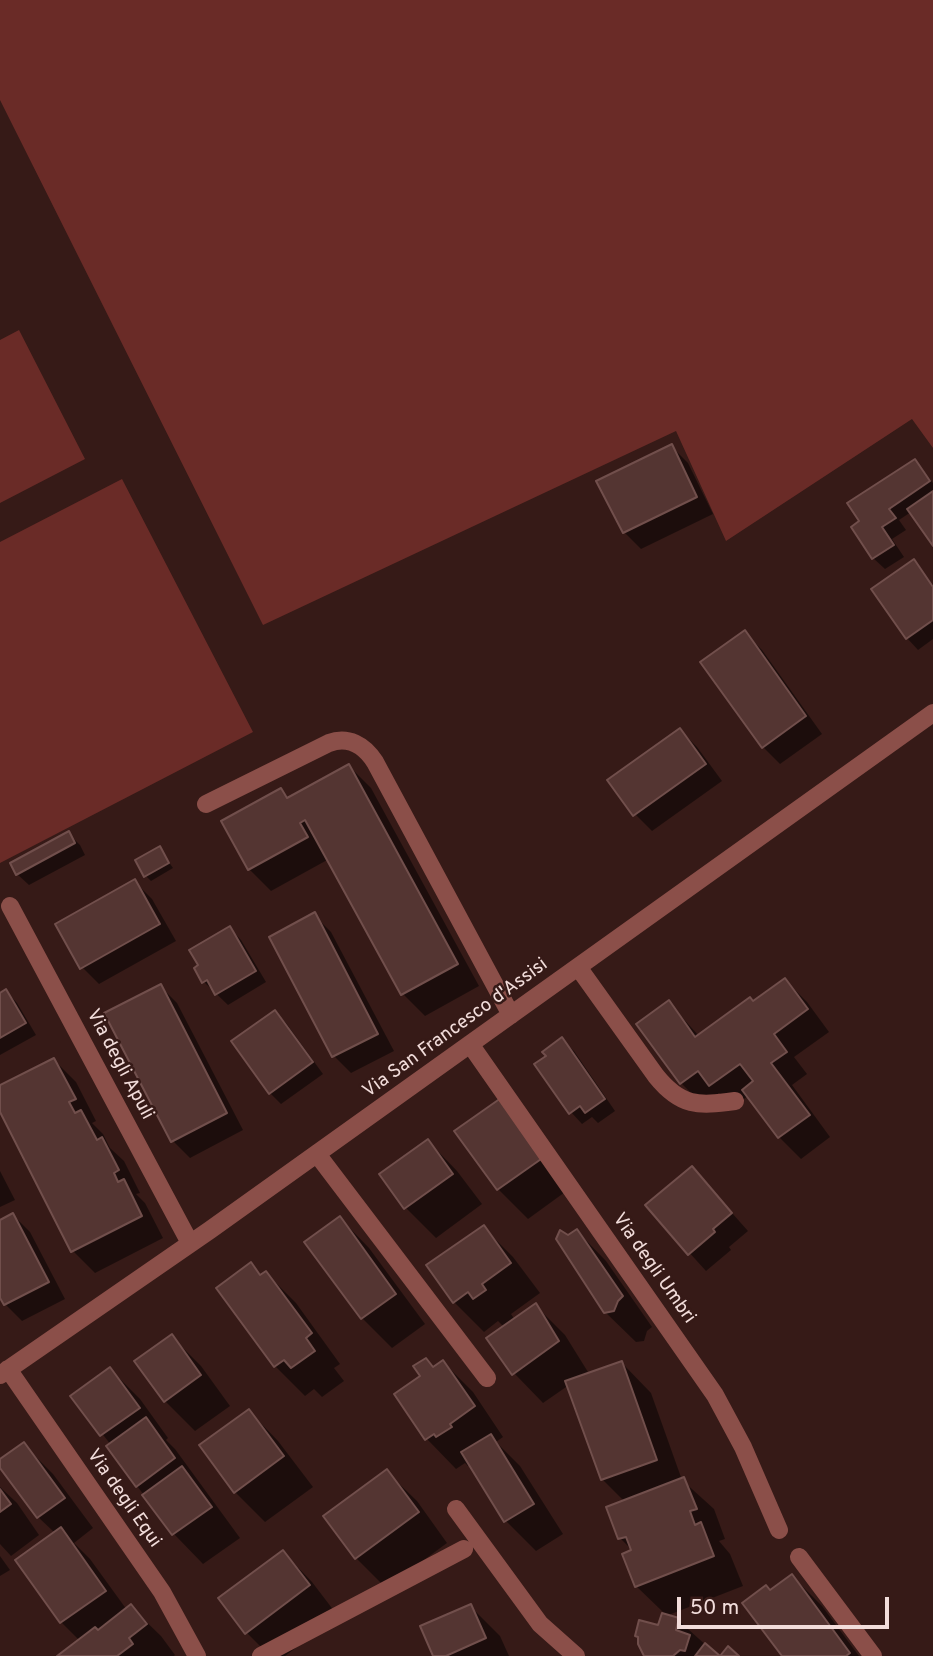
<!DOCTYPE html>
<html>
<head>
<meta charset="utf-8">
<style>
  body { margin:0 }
  #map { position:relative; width:933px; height:1656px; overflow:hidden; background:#361a17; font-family:Overpass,sans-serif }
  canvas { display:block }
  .scale { position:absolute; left:677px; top:1597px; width:212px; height:32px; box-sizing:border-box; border:4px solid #f2dddb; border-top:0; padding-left:9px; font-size:21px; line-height:24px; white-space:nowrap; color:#f2dddb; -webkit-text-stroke:5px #361a17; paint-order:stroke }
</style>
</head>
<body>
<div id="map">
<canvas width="933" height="1656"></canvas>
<div class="scale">50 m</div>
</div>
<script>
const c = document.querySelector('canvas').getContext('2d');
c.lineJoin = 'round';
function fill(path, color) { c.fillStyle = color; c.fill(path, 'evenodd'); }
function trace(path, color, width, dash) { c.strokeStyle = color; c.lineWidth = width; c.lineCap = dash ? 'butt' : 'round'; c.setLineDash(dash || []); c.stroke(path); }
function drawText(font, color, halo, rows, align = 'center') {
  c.font = font + ' Overpass,sans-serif'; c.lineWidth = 5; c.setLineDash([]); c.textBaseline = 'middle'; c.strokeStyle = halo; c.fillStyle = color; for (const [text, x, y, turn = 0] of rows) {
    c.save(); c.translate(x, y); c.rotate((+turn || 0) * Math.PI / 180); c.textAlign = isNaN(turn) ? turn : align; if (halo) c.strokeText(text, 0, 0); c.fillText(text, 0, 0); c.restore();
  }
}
const green = new Path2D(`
  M0,0h933v448l-21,-29 -186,122 -50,-110 -413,194 -263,-525z
  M19,330l66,129 -85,44v-163z
  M122,479l131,253 -253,131v-321z`);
const shadow = new Path2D(`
  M671,446l17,17 25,51 -72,35 -17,-17z
  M915,461l18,22v60l-22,-31 -12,8 7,10 -14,9 12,18 -19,12 -12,-11 -20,-31 9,-5z
  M913,561l20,24v54l-15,11 -11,-12z
  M745,633l17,17 60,84 -42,30 -17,-17z
  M680,730l17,17 25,34 -70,50 -17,-17z
  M349,766l22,22 108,198 -54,30 -22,-22 -74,-135 -58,32 -22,-22 32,-79 8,8z
  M68,833l12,12 5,10 -56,30 -12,-11z
  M159,848l14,20 -22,13 -5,-5z
  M135,882l17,17 24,42 -77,43 -17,-17z
  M314,915l17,17 63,119 -43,22 -17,-17z
  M230,928l11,12 25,42 -38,23 -24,-23z
  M785,980l22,22 22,30 -35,25 13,17 -15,11 38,52 -29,22 -22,-22 -31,-41 -15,11 -14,-14 -16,12 -22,-22 -12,-80 30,33 55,-33z
  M160,986l17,17 66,127 -53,28 -17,-17z
  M6,991l11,12 19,32 -36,20v-60z
  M275,1012l11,11 37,51 -42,30 -11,-11z
  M562,1040l12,11 41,60 -17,12 -6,-6 -10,7 -11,-12 -23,-55z
  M54,1060l22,22 20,39 -4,2 11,11 7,14 14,13 16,32 -4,1 9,9 18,35 -68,35 -22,-22 -73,-143v-21z
  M501,1100l71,87 -44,32 -30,-30z
  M428,1141l29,30 25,33 -46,34 -30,-30 -25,-33z
  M692,1168l56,63 -19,16 2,3 -25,21 -59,-65z
  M0,1171l15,29 -15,7z
  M13,1215l17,17 35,67 -43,22 -17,-17 -5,-9v-73z
  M340,1218l29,30 56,76 -33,24 -30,-30z
  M483,1227l30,30 27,36 -29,21 4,6 20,-15 30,30 23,37 -6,4 40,-13 29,30 31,87 32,29 11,30 -6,2 11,13 13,32 -77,30 12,4 40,36h-72l17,-44 -27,-26 -3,-35 -13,-13 5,-36 -23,-23 -33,-94 -26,18 -29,-30 -10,-46 -6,-6 -14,11 -30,-30z
  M577,1231l29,30 46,66 -5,4 -3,10 -8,1 -31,-30 -37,-75z
  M250,1265l12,11 4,-3 30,30 44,61 -6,4 10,13 -22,16 -8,-8 -9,7 -30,-30z
  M171,1336l30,30 29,40 -35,25 -30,-30z
  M443,1362l30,30 30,45 -7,5 24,24 43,68 -27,17 -30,-30 -35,-57 -3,2 -3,-3 -9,6 -29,-30 -31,-45z
  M110,1369l30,30 28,39 -2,2 9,9 65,89 -37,26 -29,-30 -37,-48 -26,-41 -38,-49z
  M249,1411l29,30 35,46 -48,35 -30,-30z
  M23,1444l30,30 40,54 -19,15 16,16 37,51 4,-3 30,29 14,19 -1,1h-114l20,-15 -19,-19 -6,-89 -17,-16 -38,-52v-4z
  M387,1472l30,29 30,42 -61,45 -30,-30z
  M0,1487l17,16 22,32 -28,21 -11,-12z
  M283,1552l29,30 26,34 -53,40h-15l-23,-23 -26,-34z
  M0,1556l10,14 -10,6z
  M792,1576l30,30 37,50h-75l-14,-64z
  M470,1606l30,30 9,20h-74z`);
const building = new Path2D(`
  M672,444l25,53 -74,36 -27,-52z
  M915,459l15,22 -41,28 7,9 -14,9 12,18 -22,14 -21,-32 8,-6 -12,-18z
  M933,491v55l-26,-37z
  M914,559l19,28v33l-27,19 -35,-50z
  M745,630l61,86 -44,32 -62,-86z
  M680,728l26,36 -73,52 -26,-36z
  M349,764l109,200 -57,31 -96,-175 -5,3 8,14 -60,33 -27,-49 60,-33 6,10z
  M69,831l6,12 -59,32 -6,-12z
  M160,846l9,17 -25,14 -9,-17z
  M135,879l25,45 -80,45 -25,-45z
  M315,912l63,122 -46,23 -63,-120z
  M230,926l26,45 -41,24 -8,-15 -5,3 -8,-15 4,-3 -9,-15z
  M785,978l23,31 -34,25 13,18 -16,11 39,52 -32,23 -36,-48 11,-9 -13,-17 -31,22 -11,-15 -18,13 -44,-60 33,-24 26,37 55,-40 3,4z
  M161,984l66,129 -56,29 -67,-129z
  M6,989l20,34 -26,15v-45z
  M275,1010l38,52 -44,32 -38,-53z
  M562,1037l43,62 -20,14 -5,-7 -11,8 -35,-50 12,-8 -4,-4z
  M54,1058l22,41 -7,3 6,11 6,-3 16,30 5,-3 17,33 -5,3 4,9 6,-3 18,37 -71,36 -71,-140v-27z
  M501,1098l43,59 -47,33 -43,-59z
  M428,1139l25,35 -49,35 -25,-35z
  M692,1166l40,47 -19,16 2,3 -27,23 -43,-50z
  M13,1213l36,69 -45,23 -4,-7v-78z
  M340,1216l56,78 -35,25 -57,-77z
  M484,1225l27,38 -29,21 4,6 -13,9 -5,-7 -15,11 -27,-38z
  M577,1229l46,67 -5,5 -4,10 -10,2 -48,-74 4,-9 8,5z
  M251,1262l9,13 6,-4 46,62 -6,5 9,13 -24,17 -7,-8 -10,7 -58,-79z
  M536,1303l23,38 -47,34 -26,-37z
  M172,1334l29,41 -37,27 -30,-41z
  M426,1358l7,9 10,-7 32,46 -25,18 2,3 -16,10 -2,-3 -9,6 -31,-46 26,-18 -7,-10z
  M622,1361l35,99 -56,20 -36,-99z
  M110,1367l30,41 -40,28 -30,-40z
  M249,1409l35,47 -50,37 -35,-48z
  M146,1417l29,41 -39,29 -30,-41z
  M491,1434l43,70 -30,18 -43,-70z
  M24,1442l41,56 -28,20 -37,-50v-9z
  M182,1466l30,41 -40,28 -30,-40z
  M387,1469l32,43 -64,47 -32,-43z
  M684,1477l13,32 -7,2 5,14 6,-3 13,34 -79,31 -13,-33 9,-4 -5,-13 -8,2 -12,-32z
  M0,1489l11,15 -11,8z
  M61,1527l45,64 -46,32 -45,-63z
  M283,1550l27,35 -65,49 -27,-36z
  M792,1574l58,79 -4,3h-64l-40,-53 24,-18 4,5z
  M131,1604l16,20 -18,14 4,6 -16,12h-60l38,-29 3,3z
  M471,1604l15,34 -40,18h-13l-13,-30z
  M662,1613l17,5 -3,12 14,5 -5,16 -5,-1 -7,6h-29l-6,-12v-7l-3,-1 4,-16 19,5z
  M705,1643l15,13 8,-10 11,10h-44z`);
const minor = new Path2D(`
  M206,804l123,-61c19,-7 35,2 46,19l136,253
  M10,906l180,337
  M578,967l78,109c25,31 42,30 79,25
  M470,1044l245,351 28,52 36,83
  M317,1154l170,224
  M8,1369l154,223 35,64
  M0,1375l210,-145 723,-517
  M456,1509l84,115 36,32
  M799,1557l74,99
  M261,1656l203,-107`);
const streetNames = [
  ["Via San Francesco d'Assisi",456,1029,-36],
  ["Via degli Apuli",119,1065,62],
  ["Via degli Umbri",653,1269,55],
  ["Via degli Equi",123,1499,55]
];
fill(green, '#6a2b27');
fill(shadow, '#0007');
fill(building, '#543532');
trace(building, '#714f4c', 2);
trace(minor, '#8b4f49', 18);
drawText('19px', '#f2dddb', '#361a17', streetNames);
</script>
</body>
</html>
